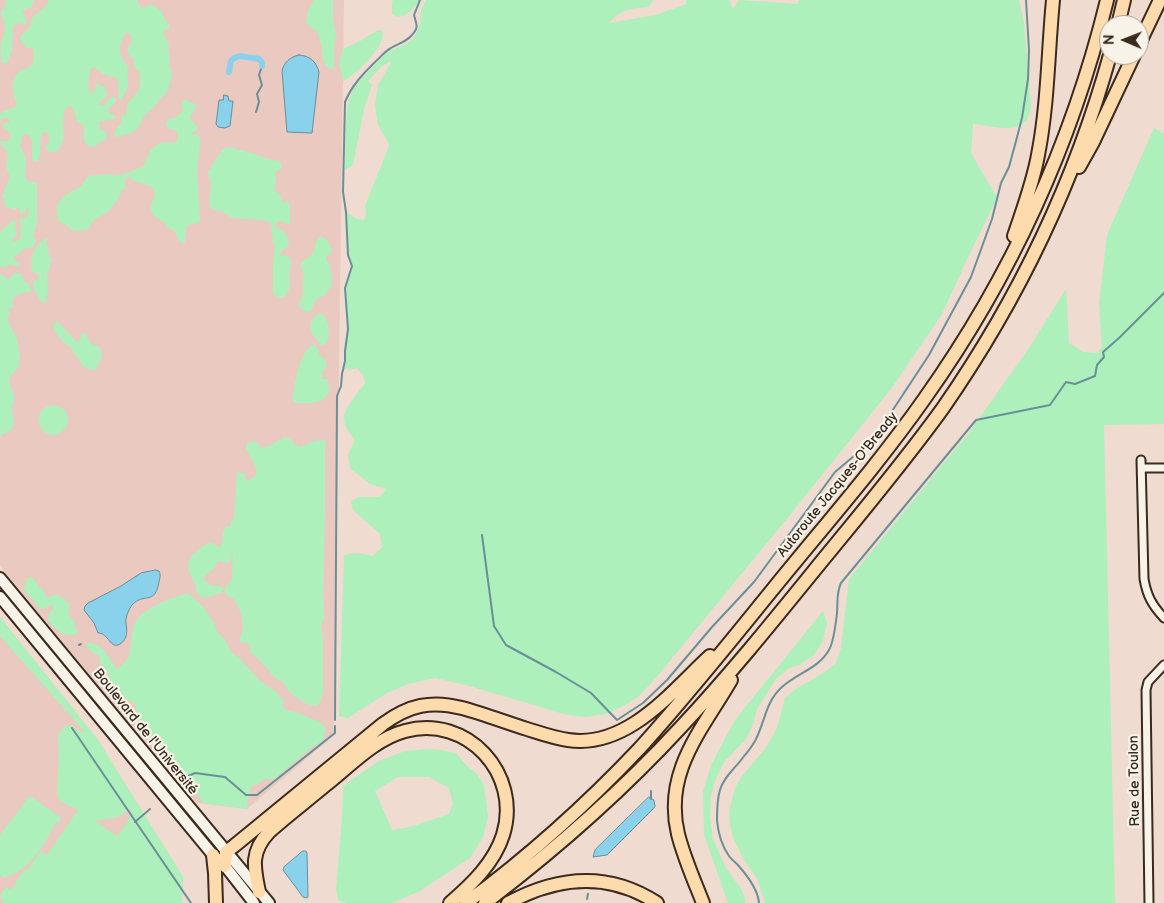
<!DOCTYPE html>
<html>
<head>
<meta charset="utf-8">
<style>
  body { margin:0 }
  #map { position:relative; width:1164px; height:903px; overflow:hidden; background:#efdbd0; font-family:"Balsamiq Sans",sans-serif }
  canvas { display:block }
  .north { position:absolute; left:1099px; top:15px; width:50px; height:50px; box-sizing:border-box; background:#f7f3e8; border:1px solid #aca397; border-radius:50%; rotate:271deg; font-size:14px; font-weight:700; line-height:20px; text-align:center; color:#3b2a1e }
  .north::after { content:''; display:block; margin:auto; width:18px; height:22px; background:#3b2a1e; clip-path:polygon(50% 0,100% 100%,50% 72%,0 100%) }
</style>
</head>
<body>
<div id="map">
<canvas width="1164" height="903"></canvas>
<div class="north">N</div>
</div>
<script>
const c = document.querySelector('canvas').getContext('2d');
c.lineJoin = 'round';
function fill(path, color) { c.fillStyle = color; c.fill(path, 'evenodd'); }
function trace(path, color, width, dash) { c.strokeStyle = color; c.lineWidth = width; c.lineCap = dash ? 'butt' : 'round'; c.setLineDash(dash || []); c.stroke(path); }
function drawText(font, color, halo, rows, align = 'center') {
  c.font = font + ' "Balsamiq Sans",sans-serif'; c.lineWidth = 4.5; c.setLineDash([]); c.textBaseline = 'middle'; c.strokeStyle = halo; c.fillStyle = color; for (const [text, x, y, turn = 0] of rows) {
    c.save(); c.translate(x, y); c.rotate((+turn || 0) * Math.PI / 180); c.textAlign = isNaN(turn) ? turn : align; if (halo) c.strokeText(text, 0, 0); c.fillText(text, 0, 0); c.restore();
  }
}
const built = new Path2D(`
  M0,0h344l-10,735 -87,74 -50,-6 -15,-16 -23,-27 -159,-194z
  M0,617l98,123 85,137 -1,26h-182z`);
const green = new Path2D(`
  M7,0h27l-3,8h-4l-4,3v2l4,9 -1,2 -10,-1 -3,4 -1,22 -5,14 -4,1c-3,-6 -3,-17 -1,-24 1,-5 4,-8 3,-13 0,-6 -4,-9 -4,-16l4,-3v-6z
  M49,0h88l3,7 2,1 10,-4 10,8 3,8 4,5v3l-6,3 2,7 4,5 -1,6 2,9 -1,6 3,10 -4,17 -8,8 -4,6 -12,11 -2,2v4c-3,3 -5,7 -8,10l-18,5 -2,-1c1,-5 3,-10 8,-13l-1,-6 5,-3 2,-11 11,-13 1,-11v-7l-6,-5v-7c-10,-10 -5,-10 -2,-22l-3,-5h-4l-6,15 3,11 5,5 1,22 -6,14h-2c-3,-7 0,-17 -4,-23l-13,-3 -7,-6 -3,-1 -3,3c-1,7 -4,17 1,23l4,-2 1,-7c7,0 11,5 11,12l-8,7 1,3h3l6,-7 4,-3 3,2v3l-7,7c-1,5 2,6 6,8v3l-14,2 -2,2 1,6 7,4v5l-1,1c-7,3 -10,10 -18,7 -2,-2 -4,-5 -4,-7 -2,-9 4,-14 -7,-17 -2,-6 -2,-13 -7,-16l-5,3c-1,4 -2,8 -2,12 0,12 3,22 -7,31h-6l-4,-3v-3l3,-3v-8l-3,-3 -4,1c-4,10 2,18 -5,29l-4,-1 -1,-2v-17l-2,-5 -4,-3 -4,2 -2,11c11,17 4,15 5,31l5,4h6l1,2v38l-2,8 -2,7 3,3 -1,4 -3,4h-6l-12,9v3l6,3 -1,2 -3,1 -6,-2 -6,4 -4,-2v-34l13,-12 3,3 -1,5 2,4v3l-5,4v2c13,1 8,-13 8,-22 7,-1 11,-5 8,-12l-4,7 -4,-1v-6l-6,3 -3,-2h-4l-2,-2 -1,-7 -2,-2 8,-20 -4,-10 2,-14 -3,-4 -5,-5 1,-3h8l2,-5 -2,-5 -5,-2 -2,-3 2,-3 5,-1 1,-2 -3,-2 -7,1v-6l15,-6 2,-2c-3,-9 -7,-19 -2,-28 6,-13 23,-3 18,-28l-6,-1 -7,-8v-3c7,-8 10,-7 12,-19l13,-11z
  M314,0h19v22l3,12 -2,14v18l-2,4c-13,-6 -8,-16 -11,-26 -1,-5 -3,-9 -4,-13l-7,-4 -4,-5 2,-12z
  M393,0h27c-7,8 -11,16 -23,17l-5,-4v-11z
  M426,0h227l-5,7c-17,1 -28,3 -39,16l47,-8 30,-11v-4h43l4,9 6,-9 59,4 1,-4h220l5,23 7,83c-1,4 -2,12 -5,15 -12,13 -38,4 -53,3l-2,29 26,45 -28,57 -27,59 -51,75 -106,132 -130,158 -17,18 -13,8 -19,9 -21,3 -21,-3 -98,-29 -31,-7 -27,6 -21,9 -39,25 -9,-2 5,-161c11,-3 18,-2 29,1l9,-9 -2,-13 -27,-24 -2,-9 8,-4h20l8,-8 -17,-5 -20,-16 -2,-13 7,-15c-5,-6 -11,-13 -11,-22 0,-10 15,-26 21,-35l-2,-8 -6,-7 -8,2 -6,-2 2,-7v-10l3,-22 -3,-41 7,-22 -4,-11 -2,-43 11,7 7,1 2,-5 -1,-9 24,-60 -2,-6 -9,-15 -3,-19 3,-21 14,-24 -10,5 -14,15 4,4 -8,24 -11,56 -8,5 1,-47 2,-20 4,-11 4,-7 29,-31 9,-5 10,-4 8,-5 4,-6 4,-10 1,-14z
  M379,30l3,1c1,4 1,4 0,8 -3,12 -28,38 -39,42l-4,-19 4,-13 19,-9 4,-3z
  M184,100h3l4,3h3l2,2c0,5 -5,8 -6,13l8,10 -1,2 -5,2v2l5,1 3,2v6l-3,28 3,50 -2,2c-16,1 -12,9 -13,21h-2l-6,-6 -1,-5 -2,-2 -7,-4 -3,-5c-7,-4 -12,-6 -14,-15l5,-12 -3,-8 -7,-3 -12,-3 -2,-4h-3l-3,4v7l-4,3 -3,8 -9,12 -15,9 -7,10 -13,1 -16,-11 -1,-9 1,-8 5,-6 18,-11 7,-10 20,-2 9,2 13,-4 14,-6 6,-15 4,-4 9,-5 11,1 3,-2 1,-5 -1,-5 -9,-3 -2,-4 2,-5c8,-1 11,-3 15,-10l-2,-6z
  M1154,128l10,6v290l-60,1 11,478h-350l-8,-25 -13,-18 -11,-22 -3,-14 -1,-13 6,-23 7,-12 23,-27 12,-21 8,-30 12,-10 28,-16 11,-9 5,-15 8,-69 119,-145 61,-86 37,-59 3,54 14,9 13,1 6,-6 -3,-43 8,-69z
  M230,147c8,3 16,4 24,7 9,3 15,6 25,7l2,2v5l-6,5 1,9 -2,8 6,4 2,9 6,-2c3,7 2,16 2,23h-4l-6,-4 -5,5 2,3 7,3 5,11 -1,4 -6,5 -2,3 1,2 4,-1 4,1 2,7 -2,13 1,11 -1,3 -5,7c-5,1 -9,0 -11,-5v-28l2,-18 -2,-4 -2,-19 -8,-3 -32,-2 -9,-7 -9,-1 -3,-3 -1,-4 2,-21 -2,-4 -1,-6 14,-22 3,-2z
  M321,236l6,4 5,9 -2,6 -3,1 -1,4 4,4 2,21 -7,10 -8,4 -2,3 -4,9 -5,1 -6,-4c-2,-9 2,-8 3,-15 1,-3 -1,-6 0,-8 0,-8 2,-12 -3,-20 3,-6 8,-6 12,-11 6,-5 -1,-11 9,-18z
  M48,237l-2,7 3,6 -1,4 4,6 -5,14 1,16 -2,12 -3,1c-4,-3 -11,-16 -10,-22l5,-1 1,-2 -2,-4 -5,-3c-3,-14 3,-27 16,-34z
  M18,273l4,2 2,7 5,1 2,7 -1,2c-5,0 -15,2 -17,7 -1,2 0,5 0,8l-5,2 2,3 -3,7 10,20 3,17 -2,12 -9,10c0,9 5,13 5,19 1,4 -2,8 -2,12 2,12 6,21 -10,25l-2,4v-164l2,1 6,5 5,-6z
  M319,314c2,0 3,0 4,1 6,4 9,26 1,30 -1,1 -2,0 -3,0 -3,-4 -9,-10 -10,-14 -2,-8 1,-15 8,-17z
  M56,322h2l19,20h2l2,-8 2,-1 3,1c1,2 2,6 4,8 6,7 10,-1 12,15l-3,4 -2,7 -3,2h-3l-7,-3 -14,-20 -8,-6 -7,-10 -2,-6z
  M314,344l4,5 1,6c8,4 11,12 2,17l2,4 -2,3h6c9,25 -16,25 -32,24l-3,-4c4,-17 6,-47 22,-55z
  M54,405c10,2 17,10 13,21 -2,3 -5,6 -9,8 -20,7 -29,-27 -4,-29z
  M284,437c8,1 9,7 15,10 9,-2 18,-10 27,-6l-1,7v68l-2,83c1,6 1,11 1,18 -1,8 -6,7 -1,16v59l-3,10 -3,4c-15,-1 -28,-12 -35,-25 -13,-5 -9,-8 -18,-16 -4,-5 -10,-9 -15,-14l2,-5 -1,-2 -10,-2v-4l3,-9 -1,-8v-5l-7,-16 -10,-6v-2l1,-6 5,-5 1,-6 1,-23 -2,2 1,5 -2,3 -4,1 -8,-2c-1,1 -2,4 -3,6 -4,5 -9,5 -11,13 6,8 13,4 20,8l-3,5c-5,1 -16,6 -21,4l-4,-6 -1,-7 -6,-12 -1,-7 1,-4 3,-6 15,-12h6l5,4h2c4,-7 1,-14 6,-21l4,1 2,-6 2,-3 3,-46h3l5,3 1,4 3,1 7,-5v-6l-8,-18 -2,-2v-4l1,-2c11,-4 9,0 14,5l8,-2z
  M31,577l3,2 5,8 3,1 4,9h4l6,-3 11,7 2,2v5l-1,6 7,8v5l3,3 -2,5c-4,0 -9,0 -13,-1 -3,-2 -14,-11 -15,-14 -1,-5 3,-8 5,-11v-5l-10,5h-4l-5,-8 -10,-10v-4l2,-3v-5l1,-1z
  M188,593l11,10 5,5 10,15 3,9 8,8 6,12 9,7 19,21 18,13 6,7v6c6,8 10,4 18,8 9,5 19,6 25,14l-3,12 -3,3 -8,4 -37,32h-10l-9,6h-3l-3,4 -3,15v5l-44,-6 -7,-10 -7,-4 -15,-18 -3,-2 -7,-9v-4l-3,-4 -10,-9 -6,-9 -5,-11 -4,-11v-6l-2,-3 -7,-3 -6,-7 -5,-2 -6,-10 -1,-6 -7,-7 -2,-5 -1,-8c-6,-2 -11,-4 -13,-11l1,-1c15,-1 22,15 30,26l10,-9 2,-4c2,-9 2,-23 5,-31 6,-17 38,-27 54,-32z
  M823,611l4,12 -4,18 -9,14 -15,10 -10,3 -13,11 -19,30 -4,15 -7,15 -21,22 -9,17 -5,17 -1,23 3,21 13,29 16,22 4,13h-18l-24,-68 -1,-43 8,-27 24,-45z
  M0,617l98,123 85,137 -1,26h-180l2,-3 -4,-3v-1l6,-9 5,3 13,-20 3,1 13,-20 7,4 31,-45 -18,-9 -3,-7 2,-39 -1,-19 4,-7 3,-3h8l5,5 7,1 -85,-96zM131,808c0,11 -7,20 -14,28l-22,-15 23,-4z
  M428,749l15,1 14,4 9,11 11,9 7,11 4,31 -5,21 -13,21 -50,33 -28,12h-46l-8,-3 -2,-11 6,-71 1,-32 36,-25 26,-10zM398,777h31l20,11 4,16 -4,10 -39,13 -18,3 -17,-39z
  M30,796l30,21v5l-5,1c-5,14 -21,37 -33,46 -6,4 -12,6 -19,9l-3,-4v-38l5,-8z`);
const water = new Path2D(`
  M299,55c11,1 17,6 20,17l-7,61 -25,-1 -5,-61c2,-9 8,-14 17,-16z
  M224,95l4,1 1,5h4l-3,25 -5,2 -7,-1 -2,-3 3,-24h4z
  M156,570l3,1c2,4 1,6 0,11 -4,24 -15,10 -27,23 -3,4 -7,13 -6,18 1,8 2,16 -6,21 -10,6 -11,-11 -22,-11l-4,-10 -10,-13 1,-4 3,-3 33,-17 20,-13z
  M649,797l5,3 1,7 -48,48 -14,2 2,-7z
  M303,851h3l1,2 1,44 -2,1 -3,-1 -20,-27 1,-3z`);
const stream = new Path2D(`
  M256,112l3,-10 -2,-8 5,-9 -3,-10 3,-9
  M482,535l12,91 12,19 50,27 35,21 26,27 26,-17 24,-23 45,-53 42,-45 81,-110 25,-21 19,-20 50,-76 42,-78 21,-58 9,-36 8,-16 7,-26 6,-23 6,-39 1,-29 -3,-50
  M79,645l2,-1
  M335,720l2,-324 4,-10 1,-12 3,-13v-10l3,-22 -3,-41 7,-22 -4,-11 -2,-43 -3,-20 2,-90c7,-17 18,-28 31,-41 5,-4 9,-10 15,-13 6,-4 15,-6 20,-12 9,-9 5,-12 3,-21l6,-15
  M72,728l119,175
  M181,784l5,-7 9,-4 30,4 21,18h11l78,-62v-7
  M651,791v8
  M135,822l15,-13
  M587,899l1,-5
  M759,903c-1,-14 -13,-29 -22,-39 -3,-3 -6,-5 -8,-8 -7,-10 -11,-24 -12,-36 0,-10 0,-21 3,-30 4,-14 16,-22 24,-34 4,-4 8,-10 11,-15 10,-18 10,-39 27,-54 15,-14 36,-18 47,-37 4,-7 7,-28 8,-37 1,-11 -1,-19 4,-30l135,-163 74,-15 16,-23 9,2 20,-8 2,-11 7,-8 -1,-5 16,-14 45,-45`);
const canal = new Path2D(`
  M229,72l2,-11 3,-3 6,-2 19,3 3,3v4`);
const minor = new Path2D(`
  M1141,460l3,119c3,17 8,26 20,39
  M1142,468h22
  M1149,903l-3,-213 2,-8 16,-17`);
const secondary = new Path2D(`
  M0,578l269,325
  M0,597l213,258 12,11 29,37`);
const motorway = new Path2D(`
  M1118,25l6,-25
  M1139,44l21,-44
  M1079,167l14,-25 41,-87
  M1014,236c9,-27 19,-53 24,-81 10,-51 10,-103 15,-155
  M213,855l2,18 1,30
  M225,866l1,-14 8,-6 149,-122c26,-19 48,-24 79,-16 22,6 43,14 65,21 13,4 27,9 41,11 59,9 103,-48 142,-84
  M259,892c-5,-24 -9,-40 10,-60 19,-17 39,-32 58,-48 24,-19 48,-45 78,-53 62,-17 117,43 98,104 -9,28 -31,49 -53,68
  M466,903c62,-46 120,-98 173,-154 47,-52 90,-106 134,-160 51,-63 105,-124 152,-191 85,-120 147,-255 182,-398
  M485,903c70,-53 136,-111 196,-176 46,-49 89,-102 132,-155 44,-54 89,-107 130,-164 75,-108 132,-227 167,-353
  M508,903c50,-27 100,-32 149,0
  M703,903c-9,-23 -19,-45 -25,-69 -15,-62 24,-104 53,-154`);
const streetNames = [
  ["Autoroute Jacques-O'Bready",838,485,-51],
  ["Boulevard de l'Université",145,732,51],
  ["Rue de Toulon",1135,781,-91]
];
fill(built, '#eacac0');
fill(green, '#adf0bb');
fill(water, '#8ad2eb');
trace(water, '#6a8f99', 1);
trace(stream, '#6a8f99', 2);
trace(canal, '#8ad2eb', 6);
trace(minor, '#3b2a1e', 11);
trace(secondary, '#3b2a1e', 14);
trace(motorway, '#3b2a1e', 16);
trace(minor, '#f7f3e8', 7);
trace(secondary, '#f7f3e8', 10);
trace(motorway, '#fedbac', 12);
drawText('14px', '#3b2a1e', '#f7f3e8', streetNames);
</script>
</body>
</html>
